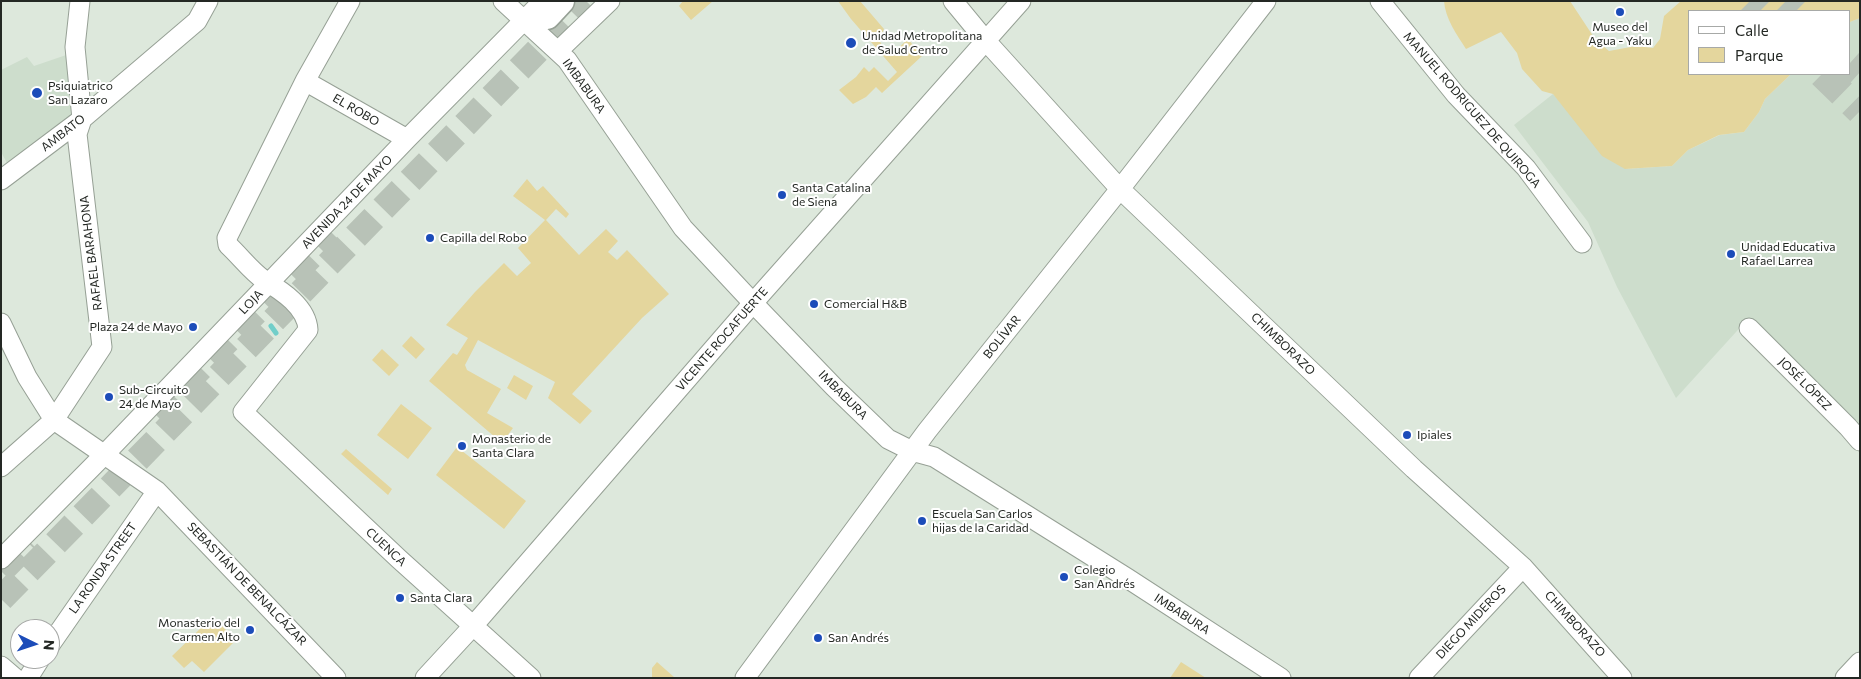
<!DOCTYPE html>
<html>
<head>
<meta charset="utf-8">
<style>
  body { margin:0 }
  #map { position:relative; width:1861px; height:679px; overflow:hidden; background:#dde8dc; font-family:Commissioner,sans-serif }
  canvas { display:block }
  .frame { position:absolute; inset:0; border:2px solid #242824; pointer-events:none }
  .legend { position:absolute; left:1688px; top:10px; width:162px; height:65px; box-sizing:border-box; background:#fff; border:1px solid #a7a9a7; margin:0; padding:6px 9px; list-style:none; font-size:15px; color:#242824 }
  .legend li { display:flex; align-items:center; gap:10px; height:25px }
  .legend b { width:25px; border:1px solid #a7a9a7 }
  .north { position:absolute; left:10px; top:619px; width:50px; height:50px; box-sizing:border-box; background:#fff; border:1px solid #a7a9a7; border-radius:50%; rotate:94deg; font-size:14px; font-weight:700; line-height:20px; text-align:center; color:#242824 }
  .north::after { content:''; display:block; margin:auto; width:18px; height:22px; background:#1c4cb9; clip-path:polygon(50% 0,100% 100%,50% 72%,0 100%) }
</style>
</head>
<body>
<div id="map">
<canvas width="1861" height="679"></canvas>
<div class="frame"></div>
<ul class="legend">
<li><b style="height:6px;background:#fff"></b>Calle</li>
<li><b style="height:14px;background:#e4d69d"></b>Parque</li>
</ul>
<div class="north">N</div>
</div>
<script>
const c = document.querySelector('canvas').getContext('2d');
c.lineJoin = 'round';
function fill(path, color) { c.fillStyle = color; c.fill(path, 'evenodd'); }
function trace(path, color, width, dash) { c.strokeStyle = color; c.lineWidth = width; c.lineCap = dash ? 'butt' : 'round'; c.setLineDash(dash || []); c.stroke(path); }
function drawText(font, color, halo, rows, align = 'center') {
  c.font = font + ' Commissioner,sans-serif'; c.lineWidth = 4; c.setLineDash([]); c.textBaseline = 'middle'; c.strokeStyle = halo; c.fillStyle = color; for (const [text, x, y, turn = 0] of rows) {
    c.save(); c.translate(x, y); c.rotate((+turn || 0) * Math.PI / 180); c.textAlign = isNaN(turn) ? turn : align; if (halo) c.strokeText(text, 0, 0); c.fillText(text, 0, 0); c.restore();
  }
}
const built = new Path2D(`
  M1860,18v408l-10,-12 -104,-93 -70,77 -59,-111 -29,-65 -74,-97 39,-31 73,75 46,-3 16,-16 32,-15 24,-3 15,-20 6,-13 26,-25h59v-52z
  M72,53l1,63 -66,47 -6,-11v-82l26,-13 7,9z`);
const green = new Path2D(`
  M683,1h30l-22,19 -12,-14z
  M838,1h22l24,28 -5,11 6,10 8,3 15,-14 14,17 -40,37 -6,-6 -10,10 -13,7 -14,-14 17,-13 8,-10 5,5 5,-5 14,14 9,-9 -46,-53z
  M1444,1h126l25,38 14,12 27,-5 17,2 7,-9 4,-23 17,-15h179v17l-10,4v-11h-160v63h101l-26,25 -6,13 -15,20 -25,3 -31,15 -16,16 -47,3 -23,-13 -49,-62 -11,-3 -20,-22 -5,-16 -16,-21 -35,17c-9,-14 -21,-31 -22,-48z
  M527,179l10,12 6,-5 26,28 -3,4 -10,-9 -10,11 33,35 27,-26 12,12 -10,11 9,8 10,-10 42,44 -27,24 -70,76 20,17 -12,13 -32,-26 7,-16 -77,-42 -13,25 2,5 34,19 -14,24 26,15 -11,15 -73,-62 24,-28 4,2 11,-17 -22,-13 29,-33 29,-29 13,13 14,-13 -13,-15 27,-28 -32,-24z
  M411,336l14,13 -9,10 -14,-13z
  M382,349l17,16 -10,11 -17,-16z
  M514,375l19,11 -7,14 -19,-12z
  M401,404l31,24 -24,31 -31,-24z
  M457,447l69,54 -22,28 -68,-54z
  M346,449l46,40 -4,6 -47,-41z
  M216,620l20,20 -32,32 -12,-11 -8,7 -12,-12 31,-30 4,3z
  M657,662l17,15 -1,1h-21v-10z
  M1181,662l25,16h-36z`);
const stream = new Path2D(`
  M271,326l5,7
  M209,390l5,6
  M148,453l4,6`);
const secondaryTunnel = new Path2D(`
  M155,414l178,-180
  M1,571l29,-29
  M1,599l585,-598`);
const primaryTunnel = new Path2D(`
  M1750,1l10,10
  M1786,1l10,10
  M1850,63l10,9
  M1822,74l38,37`);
const street = new Path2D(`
  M350,1l-45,80 -78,157 1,7c12,11 23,26 36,35 18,11 43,27 44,50l-65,82 156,147 132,119
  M503,1l64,59 116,168 70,75 81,84 54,52 24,12 22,6 193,121 154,100
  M953,1l33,40 134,148 294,280 109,98 99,111
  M1380,1l76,94 70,73 56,75
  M558,51l52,-50
  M305,81l102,58
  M1,180l81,-61 115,-98 11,-20
  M1,323l26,54 27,43 103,71 179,187
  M1749,328l99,99 12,14
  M1,467l53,-47 48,-73 -25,-213 5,-15 -7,-72 5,-46
  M1,559l100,-101 306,-319 136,-138
  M50,645l107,-154
  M1,666l14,12
  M28,678l12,-19
  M425,678l48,-52 280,-323 268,-302
  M745,678l182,-247 193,-242 146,-188
  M1419,678l104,-111
  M1845,678l15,-16`);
const secondary = new Path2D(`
  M547,16l14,-15`);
const markers = [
  [1620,12,5,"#1c4cb9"],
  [851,43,6,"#1c4cb9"],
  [37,93,6,"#1c4cb9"],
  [782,195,5,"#1c4cb9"],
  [430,238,5,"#1c4cb9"],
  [1731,254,5,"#1c4cb9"],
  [814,304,5,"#1c4cb9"],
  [193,327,5,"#1c4cb9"],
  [109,397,5,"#1c4cb9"],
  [1407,435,5,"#1c4cb9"],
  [462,446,5,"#1c4cb9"],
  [922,521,5,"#1c4cb9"],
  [1064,577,5,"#1c4cb9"],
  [400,598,5,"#1c4cb9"],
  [250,630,5,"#1c4cb9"],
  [818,638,5,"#1c4cb9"]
];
const poiNames = [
  ["Museo del",1620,27,"center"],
  ["Agua - Yaku",1620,41,"center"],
  ["Unidad Metropolitana",862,36],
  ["de Salud Centro",862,50],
  ["Psiquiatrico",48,86],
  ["San Lazaro",48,100],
  ["Santa Catalina",792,188],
  ["de Siena",792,202],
  ["Capilla del Robo",440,238],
  ["Unidad Educativa",1741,247],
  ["Rafael Larrea",1741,261],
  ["Comercial H&B",824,304],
  ["Plaza 24 de Mayo",183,327,"right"],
  ["Sub-Circuito",119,390],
  ["24 de Mayo",119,404],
  ["Ipiales",1417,435],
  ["Monasterio de",472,439],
  ["Santa Clara",472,453],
  ["Escuela San Carlos",932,514],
  ["hijas de la Caridad",932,528],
  ["Colegio",1074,570],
  ["San Andrés",1074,584],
  ["Santa Clara",410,598],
  ["Monasterio del",240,623,"right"],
  ["Carmen Alto",240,637,"right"],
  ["San Andrés",828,638]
];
const streetNames = [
  ["IMBABURA",584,86,54],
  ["EL ROBO",356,110,30],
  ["MANUEL RODRIGUEZ DE QUIROGA",1472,110,49],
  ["AMBATO",63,133,-38],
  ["AVENIDA 24 DE MAYO",347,202,-46],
  ["RAFAEL BARAHONA",91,253,-97],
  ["LOJA",251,302,-46],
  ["BOLÍVAR",1002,337,-51],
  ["VICENTE ROCAFUERTE",722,339,-49],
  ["CHIMBORAZO",1283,344,44],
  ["JOSÉ LÓPEZ",1805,384,45],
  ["IMBABURA",843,395,45],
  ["CUENCA",386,547,43],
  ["LA RONDA STREET",103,568,-55],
  ["SEBASTIÁN DE BENALCÁZAR",247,584,46],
  ["IMBABURA",1182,614,33],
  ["DIEGO MIDEROS",1471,622,-47],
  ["CHIMBORAZO",1575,624,48]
];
fill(built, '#cdddcc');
fill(green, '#e4d69d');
trace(stream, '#71cec9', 5);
trace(secondaryTunnel, '#b8c2b7', 26, [26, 13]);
trace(primaryTunnel, '#b8c2b7', 28, [28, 14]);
trace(street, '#96a095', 21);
trace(secondary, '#96a095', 29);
trace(street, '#fff', 19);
trace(secondary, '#fff', 26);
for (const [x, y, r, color] of markers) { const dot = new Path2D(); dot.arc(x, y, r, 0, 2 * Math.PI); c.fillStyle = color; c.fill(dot); trace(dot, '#fff', 2); }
drawText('12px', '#242824', '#fff', poiNames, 'left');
drawText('12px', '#242824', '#fff', streetNames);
</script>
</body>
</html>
